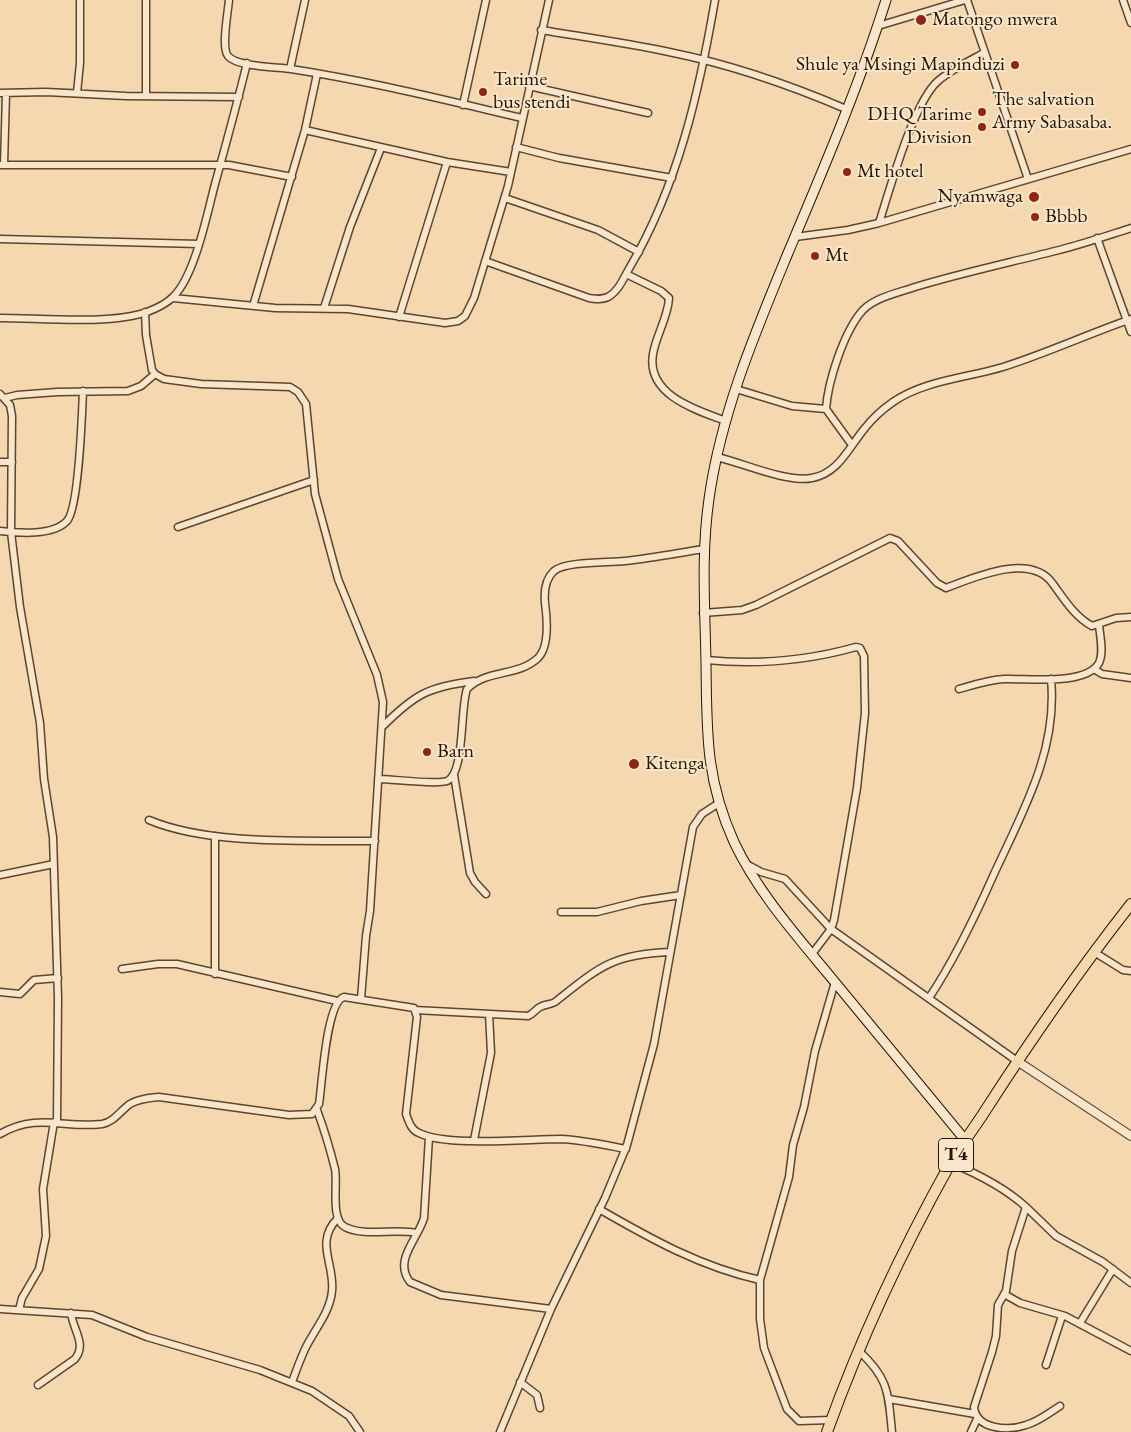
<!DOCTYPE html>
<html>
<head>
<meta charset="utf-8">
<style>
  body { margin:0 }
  canvas { display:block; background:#f5d7b0 }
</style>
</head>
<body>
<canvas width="1131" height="1432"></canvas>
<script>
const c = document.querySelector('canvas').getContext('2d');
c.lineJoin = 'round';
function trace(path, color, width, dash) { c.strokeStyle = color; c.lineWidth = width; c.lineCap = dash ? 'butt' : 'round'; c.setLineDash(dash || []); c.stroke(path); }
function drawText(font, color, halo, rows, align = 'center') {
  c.font = font + ' "EB Garamond",serif'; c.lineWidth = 4; c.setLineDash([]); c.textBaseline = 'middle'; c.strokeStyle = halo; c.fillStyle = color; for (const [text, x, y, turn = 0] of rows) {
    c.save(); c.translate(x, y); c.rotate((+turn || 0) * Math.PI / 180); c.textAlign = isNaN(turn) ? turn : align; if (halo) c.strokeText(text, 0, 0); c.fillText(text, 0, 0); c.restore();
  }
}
const minor = new Path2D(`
  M229,0c-1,12 -8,48 -1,56 9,11 49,11 63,13 78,12 154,31 231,49
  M967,0l61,179
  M1123,0l8,23
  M878,26l87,-26
  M541,30c42,7 86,13 128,22 60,12 121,33 177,57
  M290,69l15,-69
  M529,86l119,27
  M0,93l46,-1 80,4 113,1
  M77,93l3,-30v-63
  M146,96v-96
  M463,105l23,-105
  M305,130l142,32 64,10
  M516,147l43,11 113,20
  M0,165h229l63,12
  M4,165l2,-72
  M505,198l93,32 41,22
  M879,223c11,-34 34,-120 59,-142 14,-12 31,-20 46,-28
  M795,237l53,-7 31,-7 252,-74
  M1097,238l34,94
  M0,239l199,5
  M485,261l104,37c7,1 12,2 19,-1 11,-6 16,-20 22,-30 48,-82 69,-174 85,-267
  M626,274l35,17 8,7c-1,20 -13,37 -16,56 -7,41 43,56 73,67
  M173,298l102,10 73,1 97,14 13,-2 7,-5 9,-18 34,-112 41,-186
  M253,306l52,-176 12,-56
  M324,308l26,-81 31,-79
  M145,312l1,23 6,35 3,4 9,5 37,5 89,3 8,5 8,12 9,90 23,85 39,96 6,27 -13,209 -4,25 -5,63
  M399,317l48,-155
  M0,318c41,0 110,7 147,-6 8,-3 20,-9 26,-15 22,-21 34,-83 42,-113 11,-40 22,-80 32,-121
  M736,389l56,17 34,3
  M0,394l10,11 2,11 -1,116 9,75 20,116 4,56 9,58 5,161 -1,124
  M5,398l12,-3 40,-3 71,-1 13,-5 14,-12
  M852,445l-26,-36c2,-28 18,-78 37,-99 13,-13 35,-17 52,-23 46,-14 93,-24 140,-36 25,-6 51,-15 76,-23
  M717,457c26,6 70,26 95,21 27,-5 37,-31 53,-50 7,-9 18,-19 28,-26 32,-22 74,-24 110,-35 44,-14 85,-33 128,-48
  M0,462h12
  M178,527l136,-47
  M0,531c19,2 53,5 67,-10 12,-13 15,-108 16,-130
  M703,613l39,-3 14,-5 134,-67 8,3 39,42 9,5c29,-11 85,-36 107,-4 11,15 22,33 39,42l24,-8 15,-1
  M706,660c51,5 100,1 150,-13l4,1 4,8 1,57 -8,75 -23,132 -3,9 -19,25
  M1094,669l8,5 29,4
  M959,689c14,-4 29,-9 45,-10 23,-1 82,7 95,-16 5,-11 1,-27 0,-38
  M382,727c33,-33 46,-40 92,-46
  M454,775l16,98 5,9 11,12
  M378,779c14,0 58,6 69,2 18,-7 13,-73 20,-92 19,-20 51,-12 71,-31 12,-12 9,-40 7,-55 -1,-11 0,-24 9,-32 12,-10 55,-8 71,-10 26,-3 53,-8 79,-12
  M149,820c62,26 158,20 226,21
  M748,865l13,7 24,7 46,50 186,132
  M0,875l54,-11
  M561,912h36l44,-11 40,-6
  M1094,952l29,18 8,1
  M122,969l36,-5h19l160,37
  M215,974v-138
  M0,992l20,2 14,-14 24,-2
  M929,998c26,-39 46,-81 65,-124 29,-63 64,-124 57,-195
  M415,1010l113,6c5,-2 8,-7 12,-9 5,-3 10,-2 15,-5 43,-34 57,-48 115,-50
  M317,1110c7,19 13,39 18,59 3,14 -5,51 10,58 19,10 51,1 72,6
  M0,1134c38,-22 65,-5 102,-10 12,-2 18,-13 28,-20 8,-5 19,-6 29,-7l130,18 23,-1 7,-10c3,-18 7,-102 25,-107l70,11 3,9 -11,97c3,8 5,16 13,19 28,14 108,6 142,6 22,1 44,6 65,10
  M429,1137l-5,81c-6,21 -31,42 -14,64l31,13 110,14
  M474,1140l17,-87 -2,-39
  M951,1163c27,11 53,24 75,44l-14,44 -6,40 -8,14 -2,31 -4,16 -18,55c2,23 35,24 52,18 12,-3 23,-12 34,-19
  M1026,1207l30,29 47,26 28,21
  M599,1209c52,30 102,58 161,71
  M1004,1294l16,9 45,13 66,35
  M0,1309l92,6 55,22 113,33 52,21 37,25 11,16
  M19,1310l3,-12 17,-29 7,-33 -3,-47 11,-67
  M1080,1323l33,-54
  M859,1351c30,28 29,41 33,81
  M1046,1365l16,-49
  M292,1382c4,-11 8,-22 13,-33 9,-19 25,-36 27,-58 3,-27 -18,-49 6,-73
  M520,1382l17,13 3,13
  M38,1385l37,-26c12,-15 -2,-29 -4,-46
  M889,1399l86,15
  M831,1420l-32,1 -12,-12 -23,-61 -4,-29v-39l29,-103 4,-32 11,-38 11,-56 20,-69
  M500,1432l51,-123 54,-111 22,-53 27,-101 39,-217 9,-13 17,-11
  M971,1432l6,-13`);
const tertiary = new Path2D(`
  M1017,1061l114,75`);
const secondary = new Path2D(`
  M886,0c-27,86 -63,170 -98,253 -33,80 -67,160 -79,246 -8,55 -4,109 -3,164 1,68 -1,115 28,179 23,49 61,92 95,133 46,55 91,111 137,166`);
const trunk = new Path2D(`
  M827,1432c33,-92 75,-182 123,-268 11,-19 25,-37 37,-56 45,-70 93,-139 144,-204`);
const markers = [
  [921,20,6,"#8f2418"],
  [1015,65,5,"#8f2418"],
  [483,92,5,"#8f2418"],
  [982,112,5,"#8f2418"],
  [982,127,5,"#8f2418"],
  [847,172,5,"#8f2418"],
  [1034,197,6,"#8f2418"],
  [1035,217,5,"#8f2418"],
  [815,256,5,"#8f2418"],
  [427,752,5,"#8f2418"],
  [634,764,6,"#8f2418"]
];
const shields = [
  [956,1155,35]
];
const shieldNames = [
  ["T4",956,1155]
];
const poiNames = [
  ["Matongo mwera",932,20],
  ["Shule ya Msingi Mapinduzi",1005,65,"right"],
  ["Tarime",493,80],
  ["bus stendi",493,103],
  ["The salvation",992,100],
  ["Army Sabasaba.",992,123],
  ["DHQ Tarime",972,115,"right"],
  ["Division",972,138,"right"],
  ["Mt hotel",857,172],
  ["Nyamwaga",1023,197,"right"],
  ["Bbbb",1045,217],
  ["Mt",825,256],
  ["Barn",437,752],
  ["Kitenga",645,764]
];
trace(minor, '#5a472d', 9);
trace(tertiary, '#5a472d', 10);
trace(secondary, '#261701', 11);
trace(trunk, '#261701', 12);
trace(minor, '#f8e5cc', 6);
trace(tertiary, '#f8e5cc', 8);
trace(secondary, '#f8e5cc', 9);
trace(trunk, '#f5d7b0', 10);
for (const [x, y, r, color] of markers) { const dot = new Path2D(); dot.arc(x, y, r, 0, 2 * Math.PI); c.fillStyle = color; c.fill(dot); trace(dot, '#f8e5cc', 2); }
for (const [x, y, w] of shields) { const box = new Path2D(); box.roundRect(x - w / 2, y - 16.5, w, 33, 4); c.fillStyle = '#f8e5cc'; c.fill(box); trace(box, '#261701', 1); }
drawText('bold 19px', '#261701', null, shieldNames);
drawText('20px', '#261701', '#f8e5cc', poiNames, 'left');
</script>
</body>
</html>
